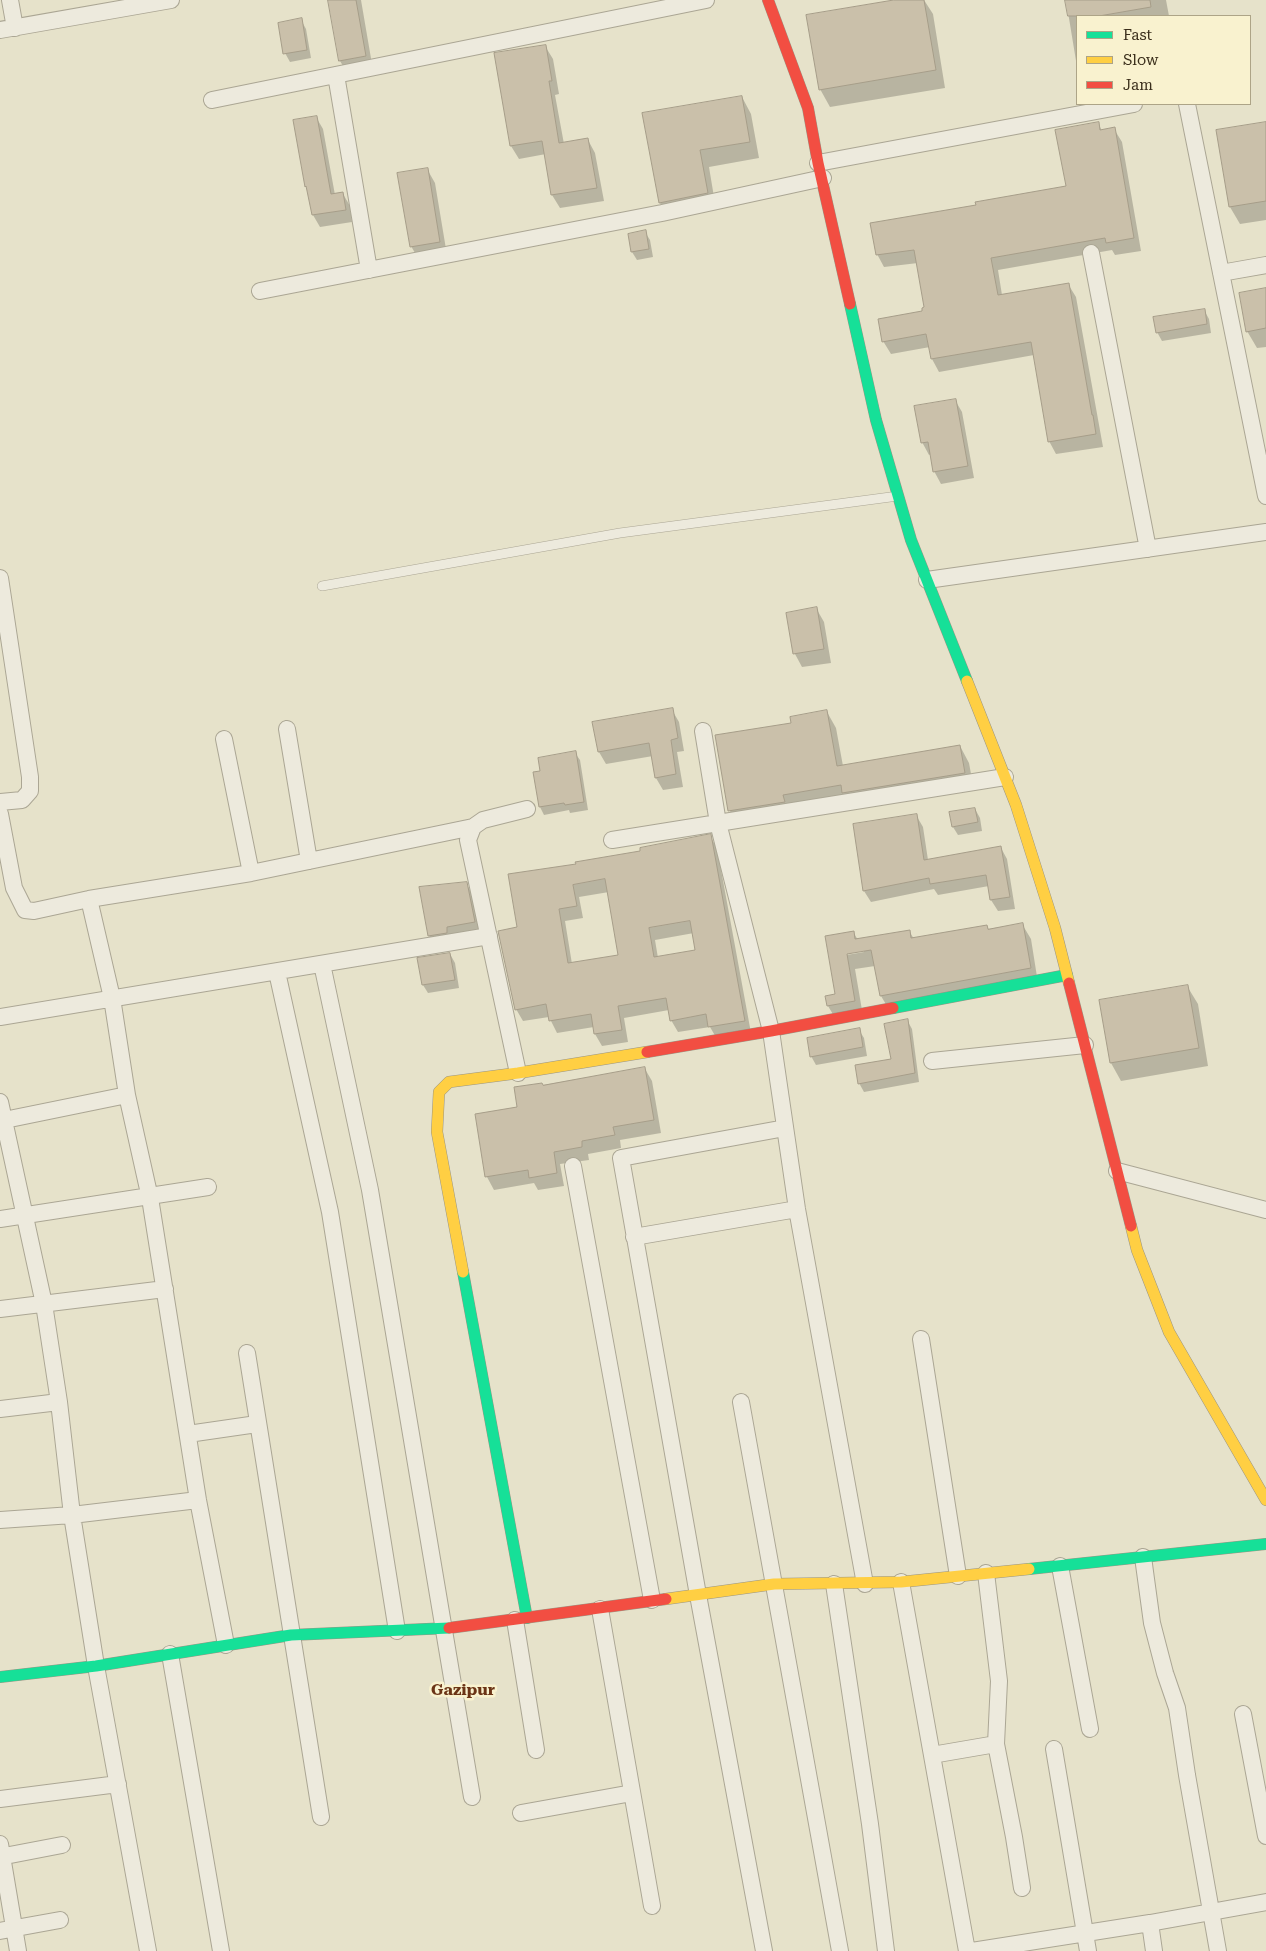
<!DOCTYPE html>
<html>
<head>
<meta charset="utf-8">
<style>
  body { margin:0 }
  #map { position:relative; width:1266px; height:1951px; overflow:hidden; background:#e6e2ca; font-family:"Roboto Serif",serif }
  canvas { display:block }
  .legend { position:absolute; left:1076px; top:15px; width:175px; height:90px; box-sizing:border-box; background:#f9f2cf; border:1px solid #ada487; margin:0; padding:6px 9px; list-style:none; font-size:15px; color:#3a2e1b }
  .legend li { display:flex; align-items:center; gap:10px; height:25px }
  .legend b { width:25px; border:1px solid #ada487 }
</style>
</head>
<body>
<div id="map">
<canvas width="1266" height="1951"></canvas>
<ul class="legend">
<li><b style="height:6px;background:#16e098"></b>Fast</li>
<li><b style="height:6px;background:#ffcf43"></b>Slow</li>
<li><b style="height:6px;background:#f24e42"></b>Jam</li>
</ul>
</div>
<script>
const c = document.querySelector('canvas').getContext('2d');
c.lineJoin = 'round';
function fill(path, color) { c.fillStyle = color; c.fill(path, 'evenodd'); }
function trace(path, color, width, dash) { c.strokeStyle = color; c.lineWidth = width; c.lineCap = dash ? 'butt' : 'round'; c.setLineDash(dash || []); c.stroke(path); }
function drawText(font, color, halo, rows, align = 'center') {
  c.font = font + ' "Roboto Serif",serif'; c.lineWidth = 5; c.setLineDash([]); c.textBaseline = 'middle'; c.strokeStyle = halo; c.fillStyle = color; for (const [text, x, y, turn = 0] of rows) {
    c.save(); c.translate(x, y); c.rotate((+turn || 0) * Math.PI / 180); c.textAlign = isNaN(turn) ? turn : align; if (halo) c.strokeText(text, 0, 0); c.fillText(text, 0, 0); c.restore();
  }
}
const shadow = new Path2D(`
  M329,0h32l12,70 -25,4 -8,-13z
  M901,0h23l9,14 12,74 -115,19 -10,-18z
  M1066,0h100l3,16h-92v51z
  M301,20l5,9 5,29 -21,4 -5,-9z
  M545,46l8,13 6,35 -4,1 9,49 24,-4 7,13 9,48 -44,7 -8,-13 -6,-41 -27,5 -8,-13z
  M742,97l9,17 8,44 -50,9 7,42 -46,10 -10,-16 -16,-89z
  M316,117l7,12 12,66 8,-1 7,12 2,16 -32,5 -7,-12 -4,-24 -3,-5 -12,-65z
  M1098,123l4,8 12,-2 8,13 19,109 -26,4 -3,-5 -114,20 4,25 66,-11 8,13 27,150 -47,7 -7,-13 -15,-86 -95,17 -7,-13 -2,-12 -39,7 -8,-13 41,-29 2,-4 -8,-45 -34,4 -7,-13 100,-48 91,-19z
  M1266,123v97l-26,4 -10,-17 -13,-75z
  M427,169l8,14 12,72 -28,5 -8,-14z
  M645,232l5,8 3,17 -16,3 -5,-8z
  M1266,290v57l-9,1 -10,-17z
  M1204,310l5,9 2,14 -49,8 -5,-9z
  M955,400l7,12 12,66 -33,6 -7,-13 -3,-17 -2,1 -7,-13z
  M816,608l8,14 7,41 -29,4 -7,-13 -7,-40z
  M672,710l7,12 5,29 -7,1 6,35 -20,3 -7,-12 -3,-22 -47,8 -7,-12 -5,-29z
  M827,712l9,16 7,38 117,-20 9,17 5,27 -235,38 -9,-17 -13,-75 75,-12z
  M575,753l5,7 8,50 -18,3 -1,-3 -25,5 -4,-8 -6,-34 8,-1z
  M975,809l5,9 2,13 -24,4 -5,-8z
  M916,815l7,12 5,33 73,-12 6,11 8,50 -17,2 -7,-11 -2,-14 -51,9 -4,-6 -63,13 -7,-11z
  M710,836l7,12 34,185 -34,6 -7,-12 -32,5 -7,-12 -2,-10 -45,8 4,24 -26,4 -7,-12 -1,-7 -37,6 -8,-16 -26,4 -7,-12 2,-81 59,-63 65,-13zM609,892l11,64 -48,8 -7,-43 18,-3 -4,-21zM694,933l3,18 -39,7 -3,-18z
  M466,883l5,9 8,38 -45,14 -5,-8z
  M1022,924l9,15 7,44 -148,28 -9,-15 -6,-30 -20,3 8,47 -26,5 -9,-15 -2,-9 10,-2 -9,-58 26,-5 5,8 51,-9 5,8 73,-13 2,4zM864,950v2l-23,4 -1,-2z
  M450,954l5,9 4,25 -31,5 -5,-8z
  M1187,986l11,18 10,62 -87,15 -10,-18 -11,-62z
  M907,1020l5,9 7,53 -55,10 -5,-9 33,-23z
  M859,1030l5,8 3,18 -51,9 -5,-9z
  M645,1069l7,12 9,52 -41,7 1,8 -33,6 1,6 -29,4 4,22 -26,4 -4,-7 -40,7 -7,-13 -11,-62 42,-7 25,-22z`);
const building = new Path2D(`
  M328,0h28l10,56 -27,5z
  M894,0h30l12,70 -117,20 -13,-75z
  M1065,0h85l1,7 -52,9h-31z
  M302,18l5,32 -24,4 -5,-31z
  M546,45l6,36h-3l10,62 29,-5 9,50 -46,7 -9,-54 -32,5 -16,-93z
  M742,96l8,46 -50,8 8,43 -49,10 -17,-90z
  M317,116l14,78 12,-2 3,18 -34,5 -6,-29 -1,1 -12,-67z
  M1099,122l1,8 15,-3 19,111 -28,5 -1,-5 -114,20 7,37 71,-12 23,132h1l3,19 -48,8 -17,-100 -100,17 -5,-25 -44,8 -4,-23 44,-8v-3l2,-1 -10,-57 -38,5 -6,-32 106,-18 -1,-3 91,-16 -11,-56z
  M1266,122v79l-37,6 -13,-77z
  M428,168l12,74 -30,5 -13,-74z
  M646,230l3,19 -18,3 -3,-18z
  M1266,288v40l-20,4 -7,-39z
  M1205,309l2,15 -51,9 -3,-16z
  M956,399l12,67 -35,6 -5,-30 -7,1 -7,-37z
  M817,607l7,42 -31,5 -7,-41z
  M673,708l5,30 -7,2 5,34 -21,4 -6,-35 -51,9 -6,-30z
  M827,710l10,56 123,-21 5,28 -123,20 -1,-8 -58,10 2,7 -57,9 -13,-76 76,-12 -1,-6z
  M576,751l8,51 -19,3 -1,-2 -25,4 -6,-35 7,-1 -2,-13z
  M975,808l3,14 -26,5 -3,-15z
  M917,814l7,46 77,-14 9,51 -20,3 -4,-25 -56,9 -1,-6 -66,13 -10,-67z
  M711,834l34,187 -37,6 -2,-13 -36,7 -4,-23 -48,8 4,24 -28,4 -3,-20 -42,7 -3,-17 -31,6 -17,-79 19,-4 -9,-53 68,-10 -1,-2 65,-11v-3zM605,879l13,76 -50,8 -9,-54 18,-3 -4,-21zM690,921l5,29 -41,7 -5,-29z
  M467,882l8,40 -28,5v6l-19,3 -9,-49z
  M1023,923l8,45 -151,28 -9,-46 -24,4 8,47 -28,5 -2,-10 10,-2 -10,-58 29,-5 1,8 55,-9 1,8 76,-13 1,4z
  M450,953l5,27 -33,5 -5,-27z
  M1188,985l11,63 -89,15 -11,-63z
  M908,1019l7,54 -57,11 -3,-19 36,-6 -7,-35z
  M860,1028l3,19 -53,10 -3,-19z
  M645,1067l9,53 -41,7 2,8 -33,6v6l-28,5 3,21 -28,5 -1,-8 -43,7 -10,-63 42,-7 -3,-20 28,-4 1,2z`);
const lane = new Path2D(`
  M322,586l298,-53 278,-37`);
const street = new Path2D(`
  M10,0l5,28
  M0,30l171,-30
  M336,75l33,195
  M212,100l494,-100
  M1187,104l79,392
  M818,163l316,-59
  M1091,253l57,296
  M1221,273l45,-8
  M260,291l402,-78 161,-35
  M0,578l30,199v14l-8,9 -22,2
  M927,580l339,-48
  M287,729l22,132
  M703,731l15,92 53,208 26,178 68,375
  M224,739l27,134
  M0,814l14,74 11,22 9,1 55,-12 162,-26 222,-46
  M612,840l393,-63
  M89,899l23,99 15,97 23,103 48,302 28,145
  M322,964l48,226 102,607
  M277,972l53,240 67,419
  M0,1017l489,-81
  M932,1061l153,-16
  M518,1073l-50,-233 5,-13 10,-7 44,-11
  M0,1102l44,202 15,98 13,113 24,151 52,285
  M0,1121l127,-26
  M573,1166l79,434
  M1117,1171l149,39
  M0,1219l208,-32
  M634,1237l163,-28
  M0,1309l165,-20
  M921,1339l37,237
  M247,1353l74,464
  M741,1402l99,549
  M0,1409l59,-7
  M188,1434l69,-10
  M0,1520l72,-5 126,-15
  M1143,1557l9,66 13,50 12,35 10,67 31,176
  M1060,1566l30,163
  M986,1573l13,108 -3,63 18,93 8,51
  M901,1582l66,369
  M834,1584l36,240 16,127
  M600,1609l52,297
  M515,1620l21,130
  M170,1654l51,297
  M1243,1714l23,122
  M1054,1749l34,202
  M932,1755l64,-11
  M0,1799l118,-15
  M521,1813l111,-20
  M0,1844l18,107
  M0,1857l62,-12
  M1150,1923l4,28
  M0,1931l60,-11
  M764,1951l-66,-356 -77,-437 164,-30
  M972,1951l178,-28 116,-21`);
const fast = new Path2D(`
  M850,304l26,116 35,120 56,141
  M893,1008l174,-33
  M463,1272l64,346
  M1029,1569l237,-25
  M0,1677l96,-11 195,-31 158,-7`);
const slow = new Path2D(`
  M967,681l49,124 39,123 14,55
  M1131,1226l6,24 32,82 97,168
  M463,1272l-26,-140 2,-40 10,-10 69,-9 129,-21
  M666,1599l108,-15 127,-2 128,-13`);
const jam = new Path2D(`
  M768,0l40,108 10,55 32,141
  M1069,983l62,243
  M647,1052l124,-21 122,-23
  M449,1628l217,-29`);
const neighbourhoodNames = [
  ["Gazipur",463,1690]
];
fill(shadow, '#0003');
fill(building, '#cac0aa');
trace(building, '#a69d89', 1);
trace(lane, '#aba694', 10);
trace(street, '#aba694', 18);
trace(fast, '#9a9584', 12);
trace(slow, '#9a9584', 12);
trace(jam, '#9a9584', 12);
trace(lane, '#edeadd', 9);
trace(street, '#edeadd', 16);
trace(fast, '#16e098', 11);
trace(slow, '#ffcf43', 11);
trace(jam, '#f24e42', 11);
drawText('bold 16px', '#6b3416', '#f9f2cf', neighbourhoodNames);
</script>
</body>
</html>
